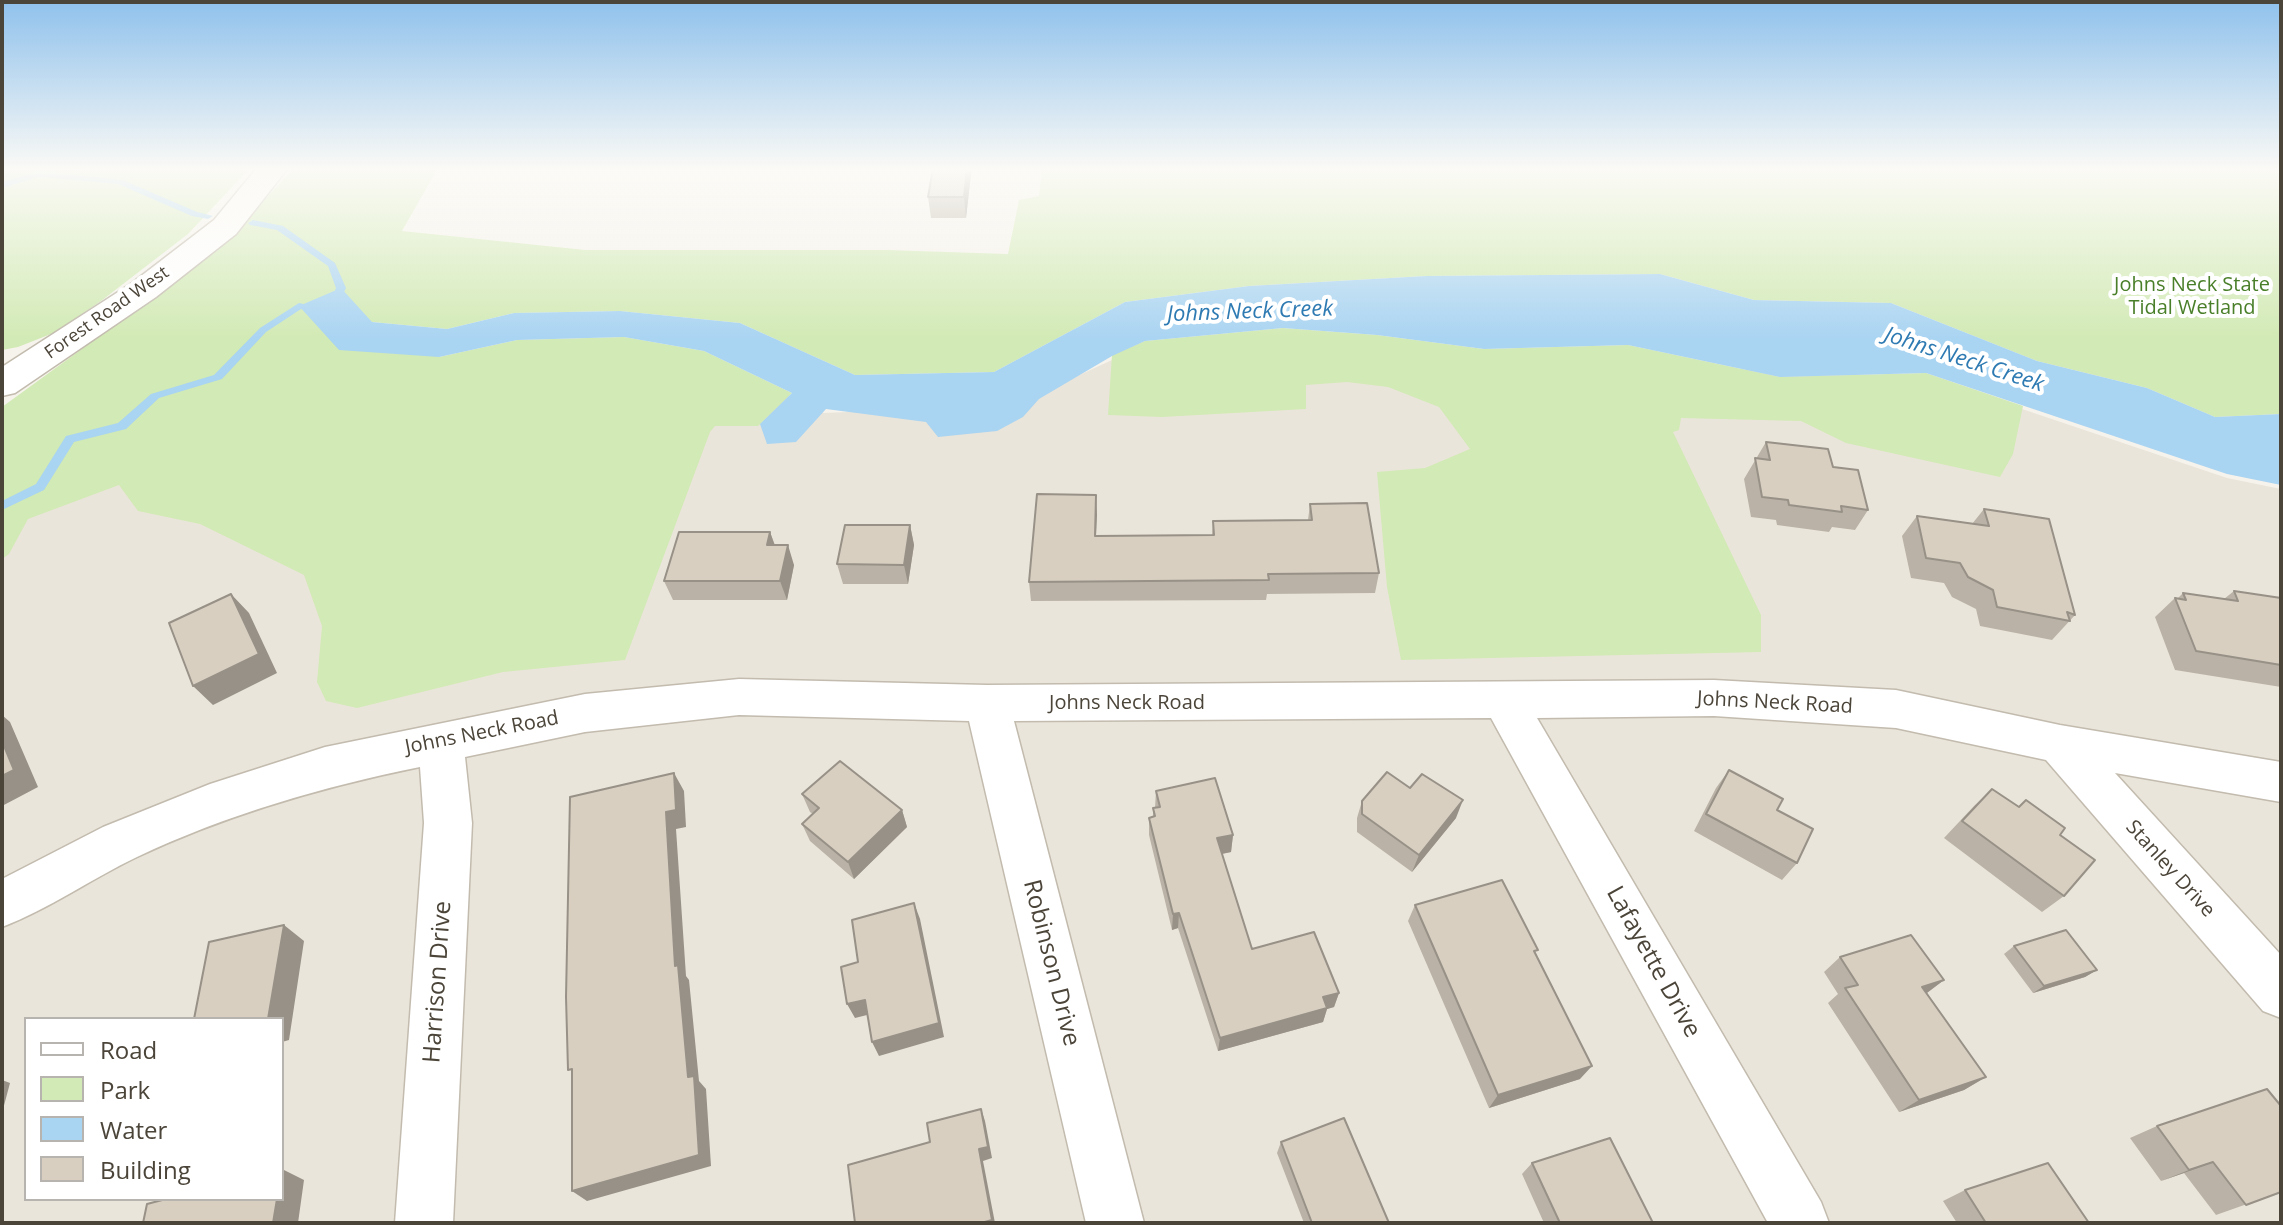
<!DOCTYPE html>
<html>
<head>
<meta charset="utf-8">
<style>
  body { margin:0 }
  #map { position:relative; width:2283px; height:1225px; overflow:hidden; background:#f6f3ec; font-family:"Open Sans",sans-serif }
  canvas { display:block }
  .frame { position:absolute; inset:0; border:4px solid #4b4439; pointer-events:none }
  .legend { position:absolute; left:24px; top:1017px; width:260px; height:184px; box-sizing:border-box; background:#fff; border:2px solid #b7b4b0; margin:0; padding:10px 14px; list-style:none; font-size:24px; color:#4b4439 }
  .legend li { display:flex; align-items:center; gap:16px; height:40px }
  .legend b { width:40px; border:2px solid #b7b4b0 }
</style>
</head>
<body>
<div id="map">
<canvas width="2283" height="1225"></canvas>
<div class="frame"></div>
<ul class="legend">
<li><b style="height:10px;background:#fff"></b>Road</li>
<li><b style="height:22px;background:#d2eab5"></b>Park</li>
<li><b style="height:22px;background:#a9d4f2"></b>Water</li>
<li><b style="height:22px;background:#d8cfc1"></b>Building</li>
</ul>
</div>
<script>
const c = document.querySelector('canvas').getContext('2d');
c.lineJoin = 'round';
function fill(path, color) { c.fillStyle = color; c.fill(path, 'evenodd'); }
function trace(path, color, width, dash) { c.strokeStyle = color; c.lineWidth = width; c.lineCap = dash ? 'butt' : 'round'; c.setLineDash(dash || []); c.stroke(path); }
function drawText(font, color, halo, rows, align = 'center') {
  c.font = font + ' "Open Sans",sans-serif'; c.lineWidth = 8; c.setLineDash([]); c.textBaseline = 'middle'; c.strokeStyle = halo; c.fillStyle = color; for (const [text, x, y, turn = 0] of rows) {
    c.save(); c.translate(x, y); c.rotate((+turn || 0) * Math.PI / 180); c.textAlign = isNaN(turn) ? turn : align; if (halo) c.strokeText(text, 0, 0); c.fillText(text, 0, 0); c.restore();
  }
}
const residential = new Path2D(`
  M1147,344l780,33 300,101 54,11v734h-2279v-763l699,-106 123,59 190,-8zM26,1019h256v180h-256z`);
const green = new Path2D(`
  M2,168h248l-62,66 -87,67 -45,31 -38,15 -16,3z
  M294,168h144l-36,63 183,19h302l121,4 11,-54 20,-4 3,-28h1239v246l-66,3 -68,-29 -110,-27 -146,-58 -137,-3 -94,-26 -234,2 -177,10 -124,16 -131,70 -139,3 -115,-52 -120,-12 -106,2 -67,16 -75,-7 -73,-15 140,50 78,-17 107,-3 80,14 88,42 -34,33h-43l-5,6 -85,228 -122,12 -146,36 -31,-7 -9,-19 5,-56 -18,-51 -104,-51 -62,-13 -19,-26 -91,34 -19,35 -7,5v-152l216,-157z
  M1283,328l94,7 107,14 144,-4 152,32 146,-4 97,33 -10,48 -13,23 -154,-34 -45,-22 -120,-3 -2,12 -6,2 88,183v37l-360,8 -14,-73 -10,-115 48,-4 45,-19 -31,-42 -51,-20 -41,-5 -41,3v24l-144,8 -54,-2 4,-60 33,-14z`);
const water = new Path2D(`
  M1660,274l94,26 137,3 146,58 110,27 68,29 66,-3v71l-54,-11 -301,-101 -146,4 -152,-32 -144,4 -107,-14 -94,-7 -138,13 -33,15 -73,43 -16,18 -26,14 -59,6 -12,-15 -100,-13 -30,33 -29,2 -7,-20 32,-31 -88,-42 -80,-14 -107,3 -78,17 -100,-7 -40,-44 42,-18 31,34 75,7 67,-16 106,-2 120,12 115,52 139,-3 131,-70 124,-16 177,-10z`);
const stream = new Path2D(`
  M39,171l84,9 74,32 16,4 -5,3 -16,-3 -74,-32 -79,-7 -37,11v-6z
  M253,220l30,6 52,37 11,25 -8,17 -3,1 -5,-3 6,-15 -8,-22 -51,-36 -27,-5 -2,-2z
  M299,303l17,4 2,2 -5,3 -12,-3 -35,23 -44,47 -63,19 -33,31 -52,13 -30,48 -42,20v-9l34,-17 30,-48 52,-13 33,-29 63,-19 46,-47z`);
const street = new Path2D(`
  M257,168h31l-52,66 -80,63 -141,96 -13,3v-29l130,-84 82,-63z
  M739,679l248,6 727,-5 182,10 164,35 221,37v40l-166,-29 166,182v63l-18,-7 -217,-251 -150,-32 -182,-12 -177,2 284,484 8,21h-61l-277,-505 -477,3 130,502h-58l-117,-502 -230,-6 -154,17 -120,25 7,66 -19,400h-58l29,-400 -4,-56c-98,20 -192,47 -283,90 -46,22 -88,52 -135,70v-48l101,-52 107,-43 115,-37 260,-53z`);
const wall = new Path2D(`
  M971,174l-5,44h-35l-3,-21z
  M1766,442l67,25 35,43 -13,20 -23,-3 -3,5 -52,-7 -1,-5 -25,-3 -7,-38z
  M1096,495v41l116,-1 1,-14 95,-1 2,-16 69,69 -4,20 -108,1 -1,6 -235,1 -2,-19z
  M1984,509l91,106 -23,25 -72,-14 -4,-17 -24,-12 -8,-14 -33,-5 -9,-42 15,-20 55,8z
  M910,525l4,20 -6,39h-65l-6,-20z
  M770,532l5,13 19,20 -7,35h-114l-9,-19z
  M2234,591l47,7v89l-106,-17 -20,-53 20,-19h3l5,-5 41,6z
  M1729,770l68,93 -15,17 -88,-49 22,-43z
  M1992,789l26,18 8,-7 34,35 4,61 -22,16 -98,-74 30,-32z
  M1156,791l77,44 -2,17 -9,2 30,95 87,44 -5,14 -7,2 -4,13 -105,29 -40,-123 -6,2 -23,-95v-17l4,-1v-9h2z
  M802,794l100,16 5,17 -53,52 -44,-38 -8,-17 11,-10 -3,-2z
  M1362,801l94,17 -44,54 -55,-40v-14z
  M1415,905l121,49 44,125 -91,29 -81,-187z
  M2014,946l83,24 -12,7 -52,16 -29,-39z
  M1840,957l104,23 -17,13 59,84 -22,13 -65,22 -71,-109 10,-9 -14,-22z
  M2157,1126l124,66 -65,23 -32,-42 -23,8 -31,-43z
  M1281,1142l108,81h-85l-27,-70z
  M1532,1163l121,60h-109l-22,-49z
  M1965,1190l124,33h-132l-14,-22z`);
const shadedWall = new Path2D(`
  M967,168h3l1,6 -5,44 -2,-21z
  M1096,495l1,20 -2,41v-20z
  M910,525l4,20 -6,39 -4,-19z
  M770,532l7,20 -10,-7z
  M788,545l6,20 -7,35 -7,-19z
  M231,594l18,19 28,60 -64,32 -20,-19z
  M2,715l8,7 28,65 -36,19z
  M674,773l10,18 2,36 -10,2 10,147 3,4 10,101 7,8 5,77 -124,35 -15,-10 116,-114 -13,-111 -9,-154z
  M1463,800l-7,18 -44,54 7,-17z
  M902,810l5,17 -53,52 -6,-17z
  M1233,835l-2,17 -15,3 1,-17z
  M914,903l6,16 24,118 -65,19 -7,-14z
  M1179,913l-1,15 -6,2 1,-16z
  M284,925l20,16 -15,99 -7,2v-23h-14z
  M2097,970l-12,7 -52,16 11,-7z
  M1944,980l-20,15 -2,-8z
  M1339,993l-5,14 -7,2 -4,13 -105,29 2,-13 103,-41z
  M865,1000l6,14 -16,4 -8,-14z
  M1592,1066l-12,13 -91,29 9,-13z
  M1986,1077l-22,13 -65,22 20,-12z
  M2,1080l8,3 -8,30z
  M981,1109l4,12 7,37 -9,3 12,62h-14l-2,-74z
  M2213,1162l-29,11 -23,8 28,-11z
  M282,1169l22,11 -6,43h-25l4,-24h5z`);
const building = new Path2D(`
  M933,168h34l-3,29h-36z
  M1766,442l62,7 5,18 25,3 10,40 -27,-4 1,6 -53,-7 -1,-5 -26,-3 -7,-39 15,2z
  M1037,494l59,1 -1,41 119,-1 -1,-14 99,-1 -2,-16 57,-1 12,70 -111,1 1,6 -240,2z
  M1984,509l65,10 26,96 -8,-3 3,9 -73,-14 -4,-17 -25,-13 -8,-14 -34,-5 -9,-42 72,10z
  M845,525h65l-6,40 -67,-1z
  M679,532h91l-3,13h21l-8,36h-116z
  M2234,591l47,7v67l-85,-14 -21,-53 11,2 -3,-7 55,8z
  M231,594l28,60 -66,32 -24,-63z
  M2,741l12,29 -12,6z
  M840,761l62,49 -54,52 -46,-38 17,-16 -17,-14z
  M1729,770l54,29 -6,11 36,19 -16,34 -91,-49z
  M1387,772l23,16 12,-14 41,26 -44,55 -57,-41v-13z
  M674,773l2,37 -10,2 9,154 3,-1 10,112 6,-1 5,79 -127,36v-122l-4,1 -2,-73 4,-200z
  M1215,778l18,57 -16,3 35,111 62,-17 25,61 -16,4 4,11 -107,30 -41,-125 -6,1 -24,-96 6,-2 -2,-8 7,-1 -4,-16z
  M1992,789l27,18 7,-7 39,28 -5,7 35,25 -31,36 -102,-75z
  M1502,880l36,70 -4,1 58,115 -94,29 -83,-190z
  M914,903l25,120 -67,19 -7,-42 -18,4 -6,-37 17,-5 -6,-42z
  M284,925l-16,94h-74l15,-77z
  M2066,930l31,40 -53,16 -30,-40z
  M1911,935l33,45 -22,7 64,90 -67,23 -74,-112 13,-3 -18,-28z
  M2267,1089l14,17v86l-35,13 -33,-43 -24,8 -32,-44z
  M981,1109l7,38 -9,2 13,71 -11,3h-126l-7,-58 82,-23 -3,-19z
  M1344,1118l45,105h-77l-31,-81z
  M1610,1138l43,85h-93l-28,-60z
  M2048,1163l41,60h-103l-21,-33z
  M166,1199h111l-4,24h-130l4,-19z`);
const farStreetnames = [
  ["Forest Road West",107,313,-35]
];
const parkNames = [
  ["Johns Neck State",2192,285],
  ["Tidal Wetland",2192,308]
];
const streetNames = [
  ["Johns Neck Road",1127,703],
  ["Johns Neck Road",1775,703,3],
  ["Johns Neck Road",482,733,-11],
  ["Stanley Drive",2170,869,48]
];
const waterNames = [
  ["Johns Neck Creek",1250,312,-2],
  ["Johns Neck Creek",1964,360,18]
];
const nearStreetnames = [
  ["Lafayette Drive",1653,962,61],
  ["Robinson Drive",1051,963,76],
  ["Harrison Drive",438,982,-86]
];
fill(residential, '#eae5da');
fill(green, '#d2eab5');
fill(water, '#a9d4f2');
fill(stream, '#a9d4f2');
trace(street, '#c2bbae', 3);
fill(street, '#fff');
fill(wall, '#bab2a6');
fill(shadedWall, '#979187');
fill(building, '#d8cfc1');
trace(building, '#979187', 2);
const sky = c.createLinearGradient(0, 0, 0, 339);
sky.addColorStop(0, '#8fc1ec');
sky.addColorStop(0.5, '#fbfaf6');
sky.addColorStop(1, '#fbfaf600');
c.fillStyle = sky;
c.fillRect(0, 0, 2283, 339);
drawText('18px', '#4b4439', '#fff', farStreetnames);
drawText('20px', '#4a7f2a', '#fff', parkNames);
drawText('20px', '#4b4439', '#fff', streetNames);
drawText('italic 22px', '#2e7ab2', '#fff', waterNames);
drawText('24px', '#4b4439', '#fff', nearStreetnames);
</script>
</body>
</html>
